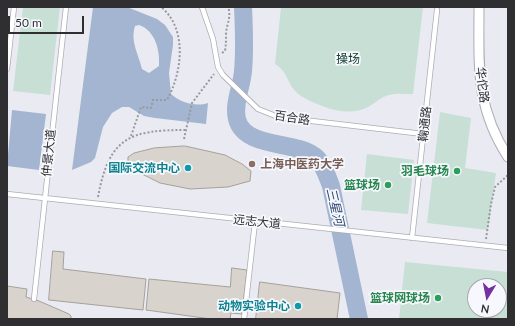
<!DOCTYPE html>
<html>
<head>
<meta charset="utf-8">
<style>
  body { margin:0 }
  #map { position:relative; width:515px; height:326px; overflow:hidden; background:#eaebf2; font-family:Lato,sans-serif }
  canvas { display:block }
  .frame { position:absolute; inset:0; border:8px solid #2f2f32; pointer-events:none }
  .north { position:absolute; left:467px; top:278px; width:40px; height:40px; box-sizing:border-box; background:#f7f8fe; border:1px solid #a7a8ac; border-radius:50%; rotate:190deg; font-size:11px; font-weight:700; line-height:16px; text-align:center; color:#2f2f32 }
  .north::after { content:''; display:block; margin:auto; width:14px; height:18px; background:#7530a3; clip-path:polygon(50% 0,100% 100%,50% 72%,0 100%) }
  .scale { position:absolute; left:8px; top:16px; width:76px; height:18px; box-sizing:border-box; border:2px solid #2f2f32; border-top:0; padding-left:5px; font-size:12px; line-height:14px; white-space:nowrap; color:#2f2f32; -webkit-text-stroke:3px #f7f8fe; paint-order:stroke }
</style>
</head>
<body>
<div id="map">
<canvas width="515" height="326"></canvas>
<div class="frame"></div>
<div class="north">N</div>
<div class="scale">50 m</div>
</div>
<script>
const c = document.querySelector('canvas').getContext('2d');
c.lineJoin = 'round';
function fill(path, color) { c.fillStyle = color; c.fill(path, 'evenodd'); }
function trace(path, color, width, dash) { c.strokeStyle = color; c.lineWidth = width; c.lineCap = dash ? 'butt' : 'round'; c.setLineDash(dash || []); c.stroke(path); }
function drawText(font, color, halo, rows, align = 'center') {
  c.font = font + ' Lato,"Noto Sans SC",sans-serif'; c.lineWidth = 3.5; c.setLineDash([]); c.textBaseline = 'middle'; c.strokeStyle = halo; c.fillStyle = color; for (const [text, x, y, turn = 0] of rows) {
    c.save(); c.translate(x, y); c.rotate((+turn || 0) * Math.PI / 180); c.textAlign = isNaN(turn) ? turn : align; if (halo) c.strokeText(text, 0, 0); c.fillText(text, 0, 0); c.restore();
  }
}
const green = new Path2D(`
  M23,7h37l-10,88 -37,-4z
  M281,7h142l-10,87c-8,0 -17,-1 -24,1 -7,1 -15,9 -21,12 -20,11 -48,0 -67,-11 -15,-10 -11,-23 -26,-32z
  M440,112l31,6 -6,50 31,5 -8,57 -61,-7z
  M367,154l47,6 -6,54 -47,-4z
  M405,262l103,10v47h-109zM475,286h24v24h-24z`);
const water = new Path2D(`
  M93,7h34l30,12 8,6 8,12v8l-4,28 2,21c10,9 25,13 37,9l-2,21 -51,-6 -11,-2 -15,-9h-7l-10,6 -9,14 -8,31 -4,4 -19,8zM139,25c17,6 21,26 20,41l-10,7 -7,-4c-3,-14 -12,-27 -7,-43z
  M12,110l34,4 -7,56 -32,-4z`);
const river = new Path2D(`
  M243,7c1,21 2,43 0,64 -1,15 -10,33 -6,48 7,29 56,22 76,36 10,6 14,21 18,31l28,133`);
const building = new Path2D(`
  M185,146l40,9 17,9 9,7 -1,10 -22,6 -38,2 -30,-6 -32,-16v-10l6,-4 20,-5z
  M53,251l11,1 -1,17 83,10 -3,31 -94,-10z
  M232,268l15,2 -5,44 -11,-1 -1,6h-19l-65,-9 3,-31 81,8z
  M260,282l80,11 -3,26h-81z
  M7,286l20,3 -1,8 13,4 30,13 2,2v3h-64z`);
const path = new Path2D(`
  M222,53l3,-2c1,-6 1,-10 1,-16 0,-10 6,-18 2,-28
  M131,136l10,-29 10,1 2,-8h14c15,-27 21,-71 -6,-93
  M184,139l8,-36 22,-29
  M98,197c11,-60 32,-67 88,-67
  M486,239l5,-35 4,-17 13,-12`);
const service = new Path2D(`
  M202,7l11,32 5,28 5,8 35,34 20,8 145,17
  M7,69l7,-62
  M7,194l501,54
  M412,238l25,-228
  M34,299l32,-292
  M244,319l11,-97`);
const minor = new Path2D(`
  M479,7c0,58 -4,99 29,150`);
const markers = [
  [252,164,4,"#8d6e63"],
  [188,168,4,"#0f9aa8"],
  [457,171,4,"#2e9e5b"],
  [388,185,4,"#2e9e5b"],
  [438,298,4,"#2e9e5b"],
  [298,306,4,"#0f9aa8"]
];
const parkNames = [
  ["操场",348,59]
];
const streetNames = [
  ["华佗路",482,85,83],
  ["百合路",292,118,8],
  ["鞠通路",425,124,-84],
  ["仲景大道",49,153,-84],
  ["远志大道",257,222,6]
];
const educationNames = [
  ["上海中医药大学",260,164]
];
const cultureNames = [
  ["国际交流中心",180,168],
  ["动物实验中心",290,306]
];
const leisureNames = [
  ["羽毛球场",449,171],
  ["篮球场",380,185],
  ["篮球网球场",430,298]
];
const waterNames = [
  ["三星河",335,207,77]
];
fill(green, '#c7dfd4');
fill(water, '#a3b5d0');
trace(river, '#a3b5d0', 18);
fill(building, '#d8d3cc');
trace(building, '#a5a09a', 1);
trace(service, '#acacb4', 6);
trace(minor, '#acacb4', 11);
trace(path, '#98989d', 2, [2, 2]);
trace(service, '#fff', 4.5);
trace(minor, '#fff', 9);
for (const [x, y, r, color] of markers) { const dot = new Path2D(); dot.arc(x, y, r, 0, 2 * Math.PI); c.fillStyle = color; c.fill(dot); trace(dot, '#f7f8fe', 1.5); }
drawText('12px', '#12402f', '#f7f8fe', parkNames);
drawText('12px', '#2f2f32', '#f7f8fe', streetNames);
drawText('bold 12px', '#785e54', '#f7f8fe', educationNames, 'left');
drawText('bold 12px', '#0d838f', '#f7f8fe', cultureNames, 'right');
drawText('bold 12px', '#27864d', '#f7f8fe', leisureNames, 'right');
drawText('italic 13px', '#2f4a70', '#f7f8fe', waterNames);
</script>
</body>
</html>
